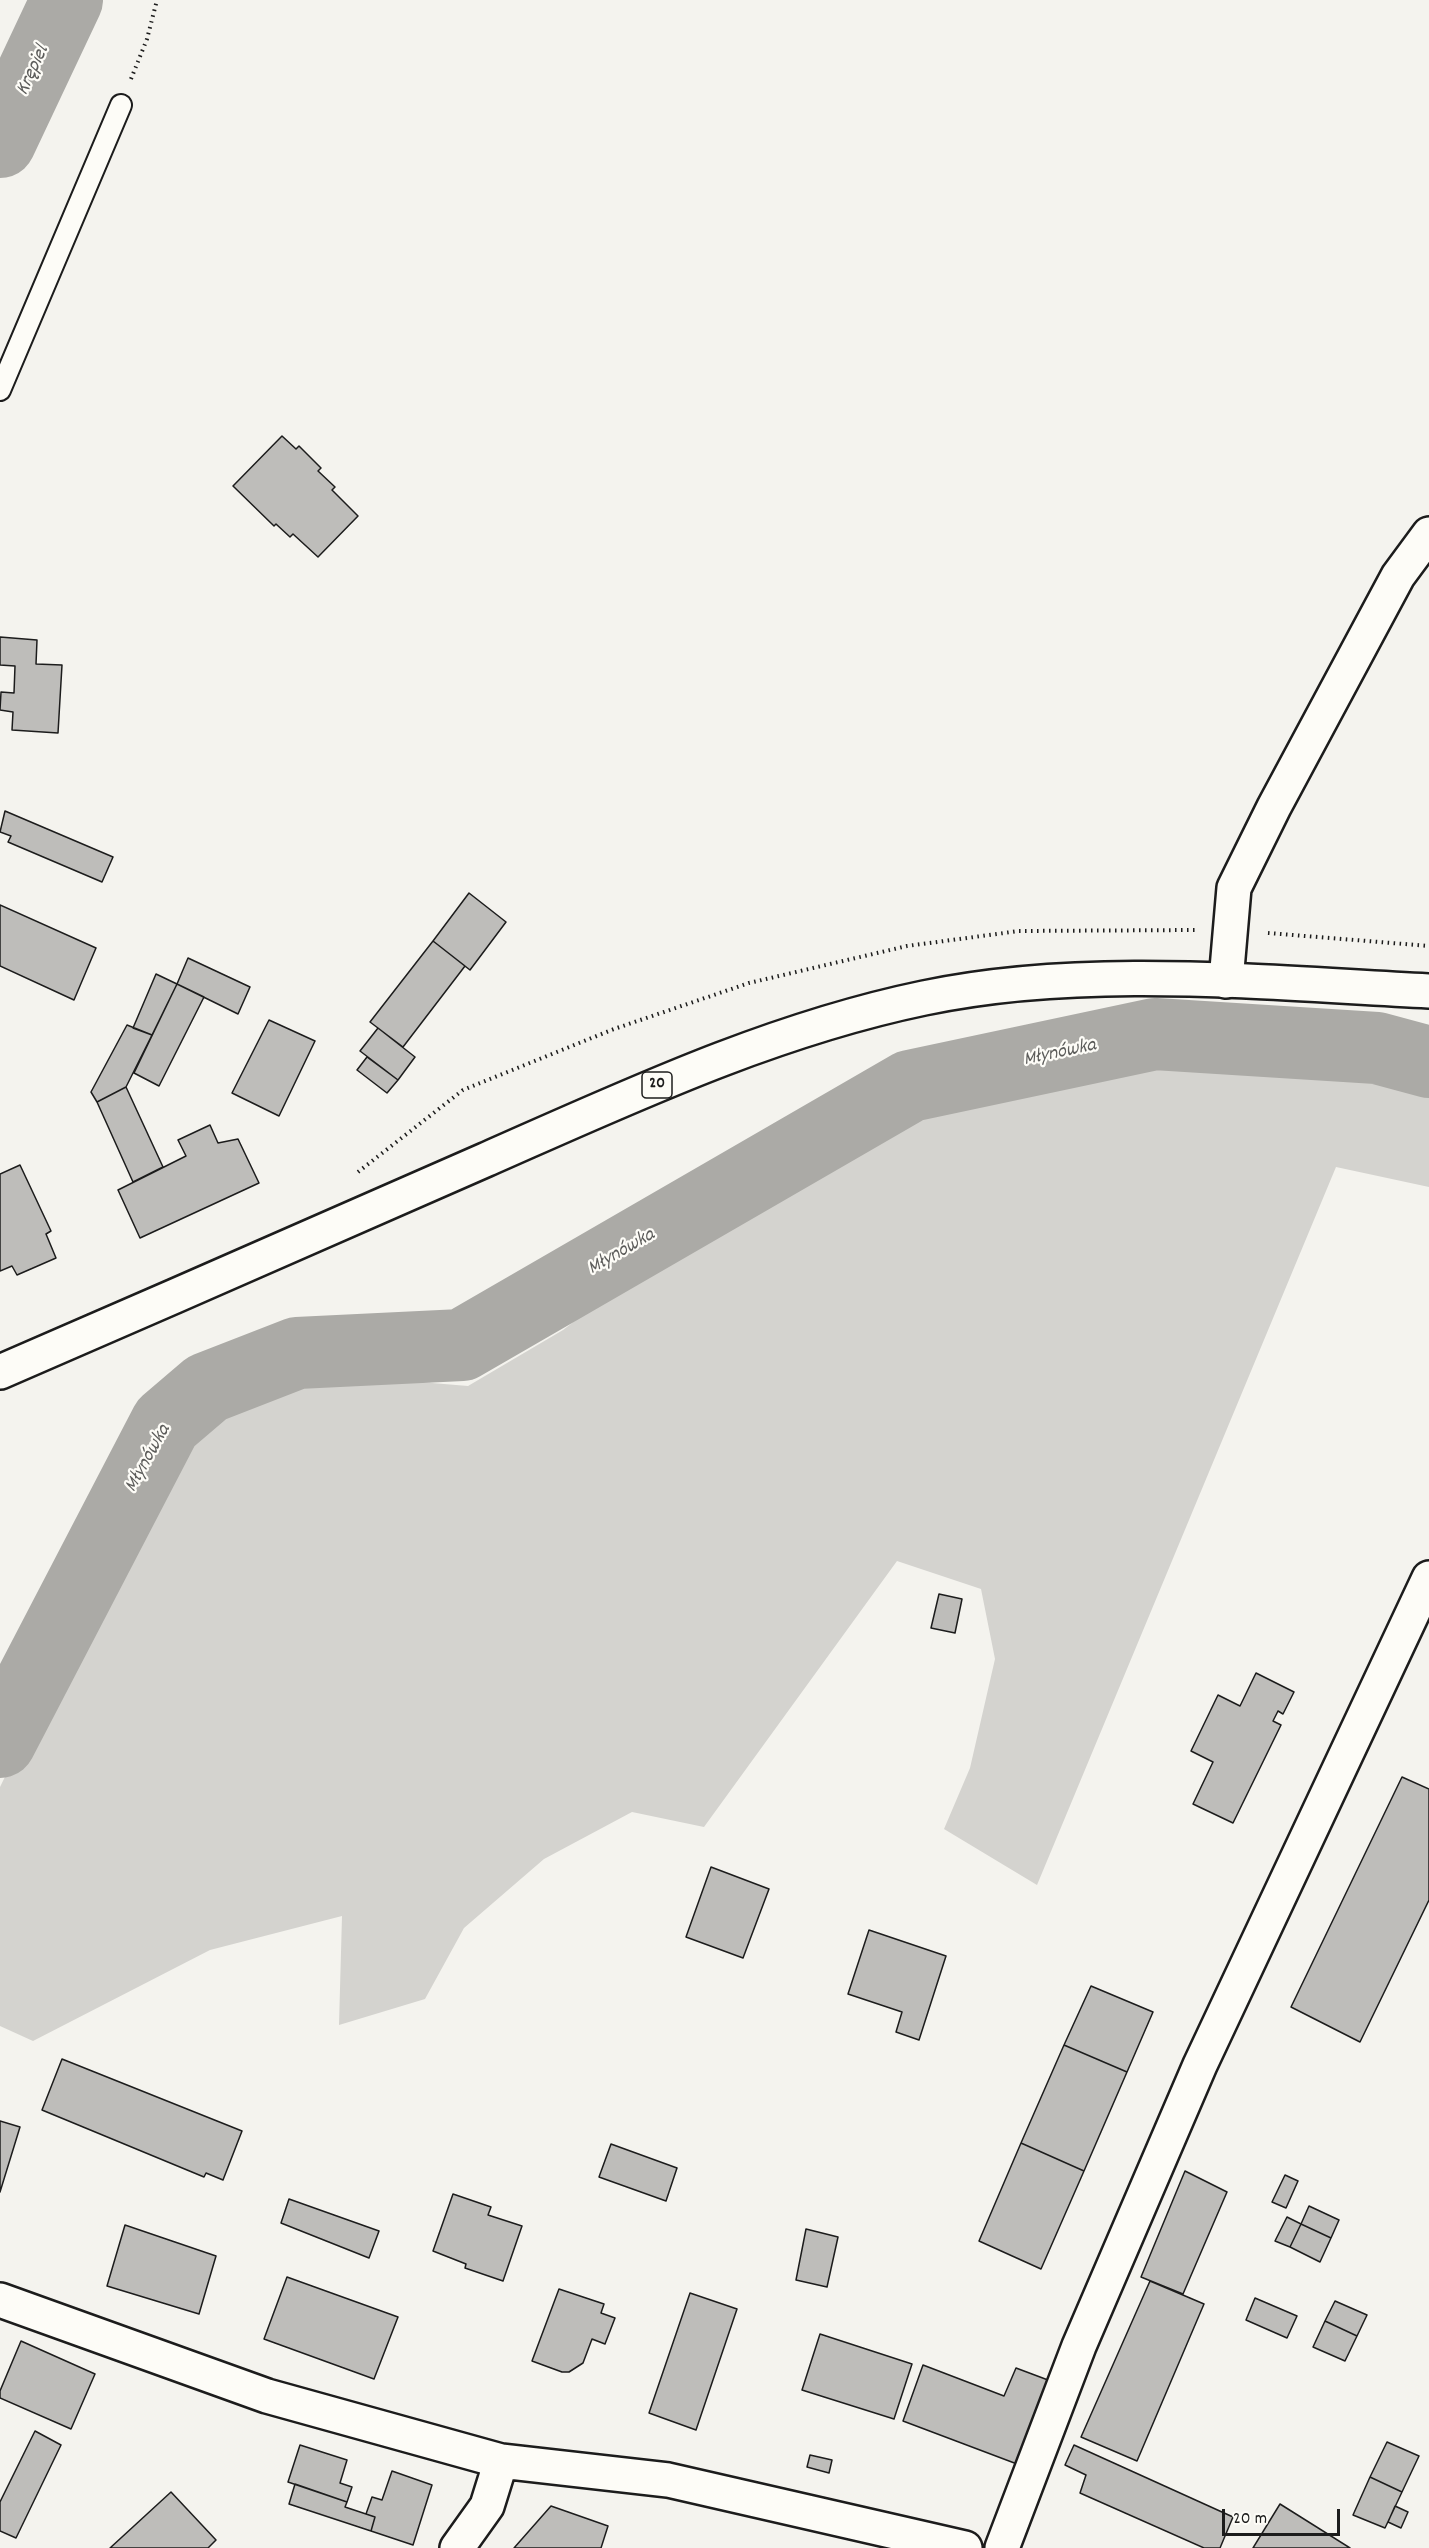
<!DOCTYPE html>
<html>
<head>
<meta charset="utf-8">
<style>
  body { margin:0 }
  #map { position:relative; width:1429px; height:2548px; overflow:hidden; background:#f4f3ee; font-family:Dekko,sans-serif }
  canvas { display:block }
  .scale { position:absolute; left:1222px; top:2509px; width:118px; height:27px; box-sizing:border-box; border:3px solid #1c1c1c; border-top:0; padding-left:8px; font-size:18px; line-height:21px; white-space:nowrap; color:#1c1c1c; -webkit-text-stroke:4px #fdfcf7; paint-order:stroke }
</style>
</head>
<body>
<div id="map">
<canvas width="1429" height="2548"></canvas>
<div class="scale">20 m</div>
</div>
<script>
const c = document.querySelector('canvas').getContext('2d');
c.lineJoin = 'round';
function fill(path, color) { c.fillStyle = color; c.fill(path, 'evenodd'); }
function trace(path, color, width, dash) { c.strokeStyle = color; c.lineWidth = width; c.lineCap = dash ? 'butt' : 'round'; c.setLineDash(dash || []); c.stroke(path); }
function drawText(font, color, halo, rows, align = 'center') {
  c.font = font + ' Dekko,sans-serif'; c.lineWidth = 4.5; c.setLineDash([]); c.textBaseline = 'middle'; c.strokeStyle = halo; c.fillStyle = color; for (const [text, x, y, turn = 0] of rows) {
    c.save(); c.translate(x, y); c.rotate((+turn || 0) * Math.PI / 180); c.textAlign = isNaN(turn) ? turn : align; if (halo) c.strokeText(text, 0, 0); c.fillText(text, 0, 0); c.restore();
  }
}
const green = new Path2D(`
  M1198,1043l200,28 31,7v109l-93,-20 -299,718 -93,-56 26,-61 25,-109 -14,-70 -84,-28 -193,266 -72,-15 -88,47 -80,69 -39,71 -86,26 3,-109 -132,34 -177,91 -33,-15v-239l176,-360 35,-33 65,-24 192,16 95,-56 202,-155 65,-25 92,-49 232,-54z`);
const river = new Path2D(`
  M0,142l67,-142
  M0,1742l166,-319 41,-35 90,-35 165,-8 448,-259 245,-52 222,14 52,14`);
const building = new Path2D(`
  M282,436l14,13 3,-3 22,22 -3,3 17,16 -3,3 26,26 -40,41 -25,-23 -3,3 -14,-13 -2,2 -41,-40z
  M0,637l37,3 -1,24 26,1 -4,68 -46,-3 1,-18 -13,-2 1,-18 13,1 1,-27 -15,-1z
  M5,811l108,46 -11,25 -94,-40 3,-6 -11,-4z
  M469,893l37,29 -36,48 -37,-29z
  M0,905l96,43 -22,52 -74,-34z
  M433,941l32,25 -62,81 -33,-25z
  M188,958l62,29 -12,27 -61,-30z
  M156,974l21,10 -25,51 -19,-7z
  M177,984l27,13 -45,89 -25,-13z
  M269,1020l46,21 -36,75 -47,-23z
  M127,1025l25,10 -26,52 -29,15 -6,-10z
  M378,1028l37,29 -17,23 -38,-29z
  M367,1057l31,23 -11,13 -30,-23z
  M126,1087l37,80 -30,15 -36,-80z
  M210,1125l8,18 20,-4 21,44 -119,55 -22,-48 68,-34 -8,-16z
  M20,1165l31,66 -5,3 10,24 -39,17 -5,-9 -12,5v-97z
  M939,1594l23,5 -7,34 -24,-5z
  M1256,1673l38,19 -11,22 -5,-3 -5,10 8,4 -48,98 -40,-19 20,-42 -22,-11 27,-56 22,11z
  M1402,1777l27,12v111l-69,142 -69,-35z
  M711,1867l58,22 -26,69 -57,-21z
  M869,1930l77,26 -27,84 -23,-8 6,-20 -54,-18z
  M1091,1986l62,26 -26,60 -63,-27z
  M1064,2045l63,27 -43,99 -63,-28z
  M62,2059l180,72 -19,49 -17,-7 -2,4 -162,-67z
  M0,2121l20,6 -20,65z
  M1021,2143l63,28 -43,98 -62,-28z
  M611,2144l66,24 -11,33 -67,-24z
  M1185,2171l42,21 -44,102 -42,-17z
  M1285,2175l13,6 -12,27 -14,-6z
  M453,2194l38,13 -3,8 34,11 -19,55 -38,-13 1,-4 -33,-13z
  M289,2199l90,32 -10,27 -88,-35z
  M1309,2206l30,14 -8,18 -30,-14z
  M1287,2217l14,7 -11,23 -15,-6z
  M1301,2224l30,14 -11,24 -30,-15z
  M125,2225l91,31 -17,58 -92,-28z
  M806,2229l32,8 -11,50 -31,-7z
  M287,2277l111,40 -24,62 -110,-40z
  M1150,2281l54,23 -67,157 -56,-24z
  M559,2289l45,15 -3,9 14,5 -10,26 -13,-5 -9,24 -14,9h-7l-30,-11z
  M690,2293l47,16 -41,121 -47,-17z
  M1255,2298l42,18 -10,22 -41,-18z
  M1335,2301l32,14 -10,21 -32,-15z
  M1325,2321l32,15 -12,25 -32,-14z
  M820,2334l92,30 -18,55 -92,-29z
  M21,2341l74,33 -24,55 -71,-31v-7z
  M923,2365l81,31 12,-28 32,12 -31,84 -114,-43z
  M35,2431l26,14 -45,93 -16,-7v-29z
  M1387,2442l32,14 -17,36 -32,-15z
  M300,2445l47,15 -7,23 12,4 -5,15 -59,-20z
  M1074,2445l159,72 -13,31h-16l-124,-55 6,-18 -21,-10z
  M810,2455l22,5 -3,13 -22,-6z
  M392,2471l40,14 -19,60 -42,-14 4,-14 -9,-3 6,-17 10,3z
  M1370,2477l32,15 -17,36 -32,-13z
  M295,2484l52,18 -2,5 30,10 -4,14 -82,-27z
  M171,2492l45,48 -8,8h-98z
  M1280,2504l70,44h-97z
  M551,2506l57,20 -7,22h-87z
  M1395,2506l13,6 -7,16 -13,-6z`);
const path = new Path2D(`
  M131,79l16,-40 10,-39
  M1268,933l161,13
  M358,1172l105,-82 151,-61 135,-46 158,-37 112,-15 176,-1`);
const service = new Path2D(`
  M0,390l121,-285`);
const minor = new Path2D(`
  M1226,981l8,-93 40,-81 124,-231 31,-42
  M0,2300l267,96 234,65 167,19 297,68
  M457,2548l30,-42 14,-45
  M1002,2548l77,-202 121,-281 229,-487`);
const primary = new Path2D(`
  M0,1372c162,-70 323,-141 485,-212 143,-63 285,-130 439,-162 161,-34 342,-15 505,-7`);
const shields = [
  [657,1085,30]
];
const shieldNames = [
  ["20",657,1085]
];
const waterNames = [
  ["Krępiel",34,71,-65],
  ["Młynówka",1060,1054,-12],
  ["Młynówka",622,1253,-30],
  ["Młynówka",149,1459,-61]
];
fill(green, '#d4d3cf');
trace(river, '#abaaa6', 72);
fill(building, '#bebdba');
trace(building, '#1c1c1c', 1.5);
trace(service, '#1c1c1c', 24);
trace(minor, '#1c1c1c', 38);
trace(primary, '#1c1c1c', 38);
trace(path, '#1c1c1c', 4, [1.5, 4.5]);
trace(service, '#fdfcf7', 20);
trace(minor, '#fdfcf7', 33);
trace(primary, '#fdfcf7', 33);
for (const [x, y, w] of shields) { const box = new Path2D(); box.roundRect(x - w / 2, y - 13, w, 26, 4.5); c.fillStyle = '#fdfcf7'; c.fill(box); trace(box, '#1c1c1c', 1.5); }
drawText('bold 16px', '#1c1c1c', null, shieldNames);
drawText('italic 20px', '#5c5c5a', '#fdfcf7', waterNames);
</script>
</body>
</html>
